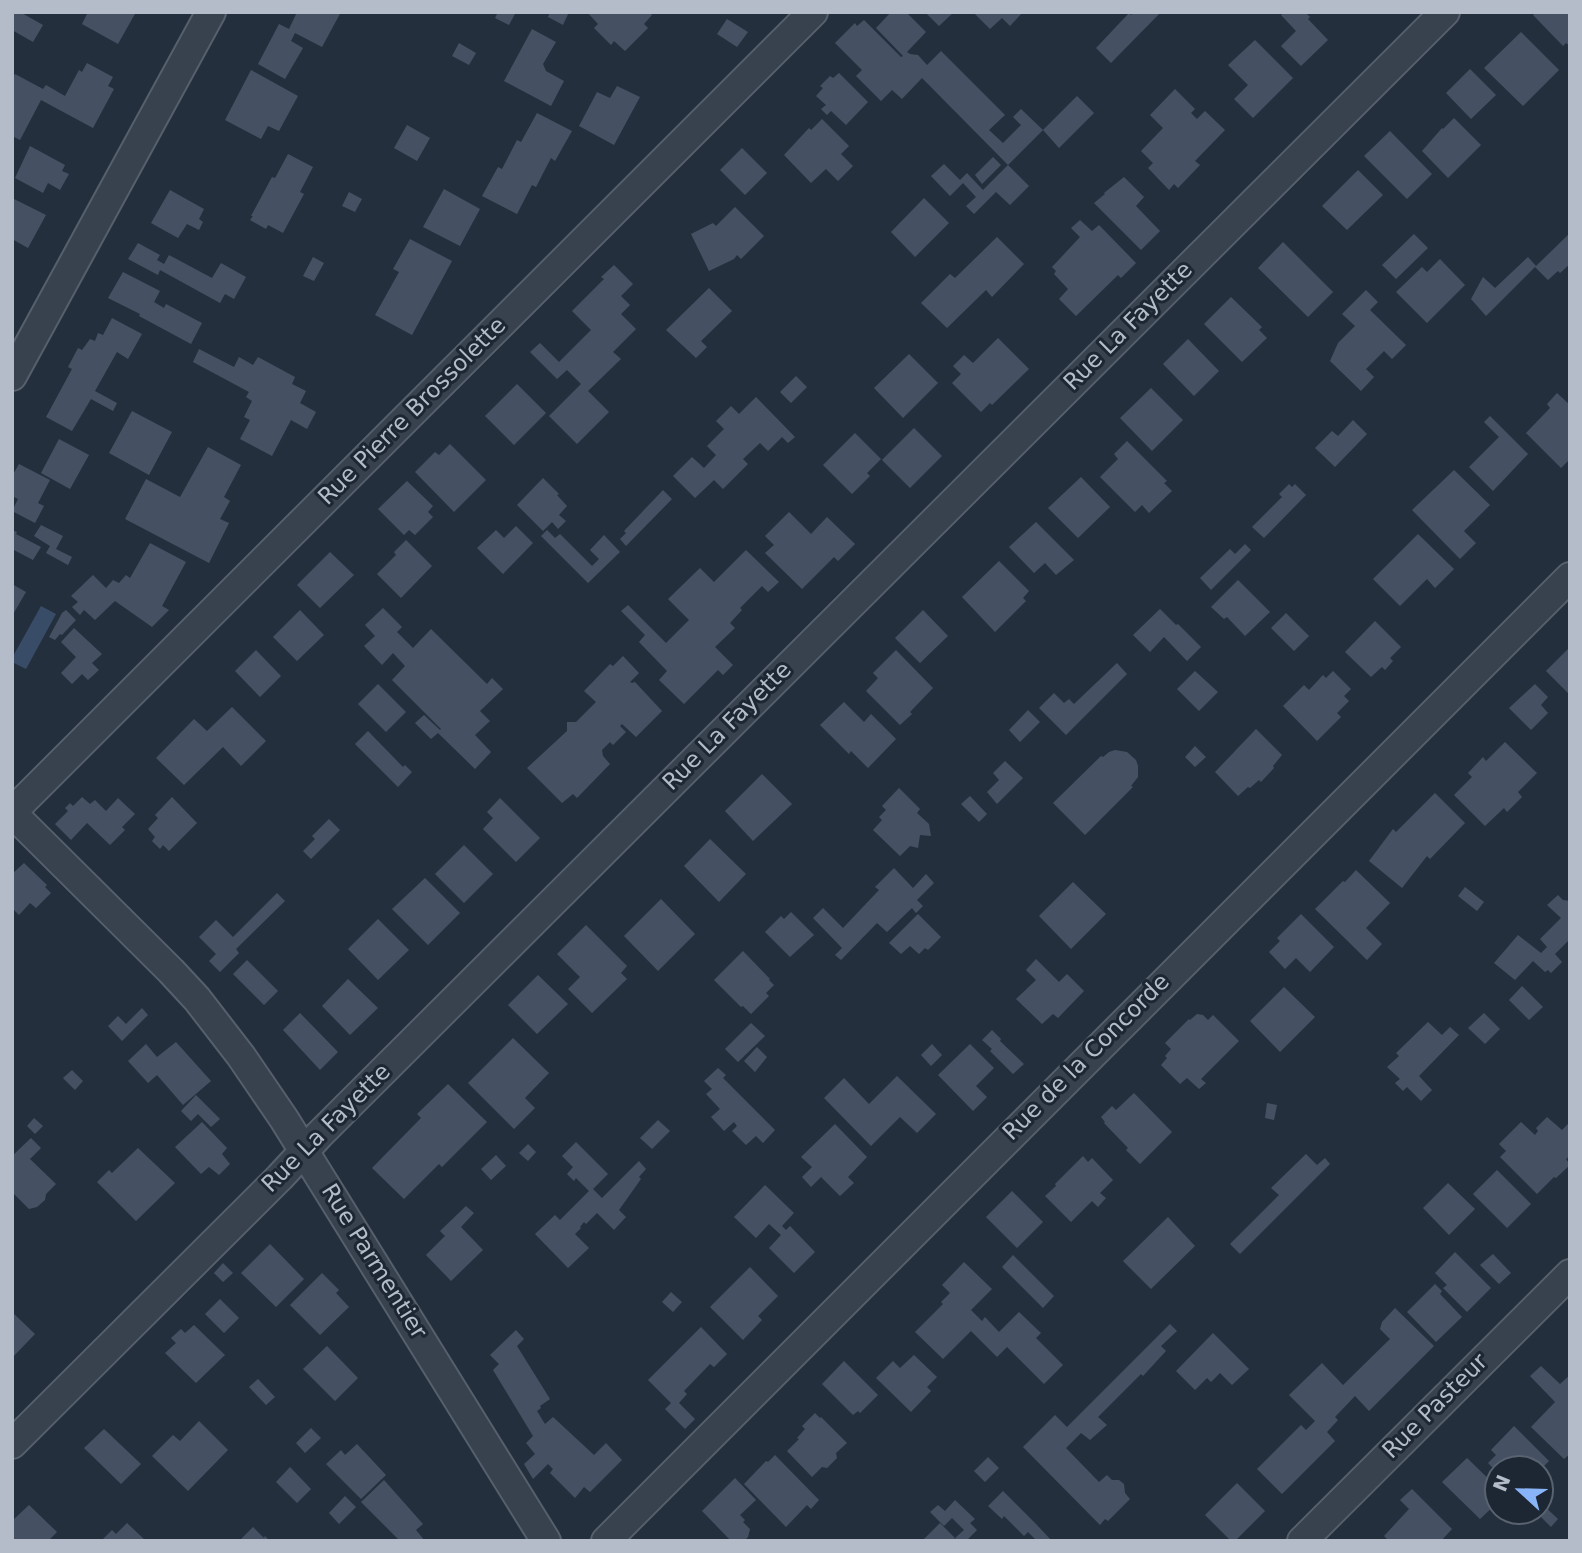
<!DOCTYPE html>
<html>
<head>
<meta charset="utf-8">
<style>
  body { margin:0 }
  #map { position:relative; width:1582px; height:1553px; overflow:hidden; background:#242f3e; font-family:"DejaVu Sans",sans-serif }
  canvas { display:block }
  .frame { position:absolute; inset:0; border:14px solid #b4bcc9; pointer-events:none }
  .north { position:absolute; left:1484px; top:1455px; width:70px; height:70px; box-sizing:border-box; background:#1d2633; border:2px solid #59626f; border-radius:50%; rotate:292deg; font-size:19px; font-weight:700; line-height:28px; text-align:center; color:#b4bcc9 }
  .north::after { content:''; display:block; margin:auto; width:24px; height:32px; background:#8ab4f8; clip-path:polygon(50% 0,100% 100%,50% 72%,0 100%) }
</style>
</head>
<body>
<div id="map">
<canvas width="1582" height="1553"></canvas>
<div class="frame"></div>
<div class="north">N</div>
</div>
<script>
const c = document.querySelector('canvas').getContext('2d');
c.lineJoin = 'round';
function fill(path, color) { c.fillStyle = color; c.fill(path, 'evenodd'); }
function trace(path, color, width, dash) { c.strokeStyle = color; c.lineWidth = width; c.lineCap = dash ? 'butt' : 'round'; c.setLineDash(dash || []); c.stroke(path); }
function drawText(font, color, halo, rows, align = 'center') {
  c.font = font + ' "DejaVu Sans",sans-serif'; c.lineWidth = 6; c.setLineDash([]); c.textBaseline = 'middle'; c.strokeStyle = halo; c.fillStyle = color; for (const [text, x, y, turn = 0] of rows) {
    c.save(); c.translate(x, y); c.rotate((+turn || 0) * Math.PI / 180); c.textAlign = isNaN(turn) ? turn : align; if (halo) c.strokeText(text, 0, 0); c.fillText(text, 0, 0); c.restore();
  }
}
const water = new Path2D(`
  M41,606l15,8 -30,55 -14,-7v-4z`);
const building = new Path2D(`
  M12,12h8l23,13 -10,17 -21,-12z
  M88,12h48l-18,32 -36,-20z
  M297,12h44l-19,35 -27,-14 -4,8 12,7 -18,31 -27,-15 21,-40 10,5z
  M498,12h18l-7,13 -14,-7z
  M550,12h19l-6,13 -15,-8z
  M587,12h62l3,3 -8,9 4,4 -23,23 -11,-10 -3,4 -17,-17 4,-4z
  M891,12h15l20,20 -19,20 3,2 8,1 9,10 14,-14 64,64 -16,15 14,13 18,-18 -8,-8 8,-8 22,21 -35,35 -86,-87 -20,21 -10,-9 -11,11 -25,-25 6,-6 -27,-27 20,-20 2,3 7,-6 37,37 2,-1 -27,-28z
  M925,12h29l-15,14z
  M973,12h50l-13,14 -8,-8 -12,11z
  M1134,12h27l-50,51 -15,-15 33,-35 2,2z
  M1284,12h21l5,5 -2,2 20,21 -27,26 -20,-20 15,-15 -15,-16z
  M1536,12h34v34l-4,-3 -3,3 -30,-31z
  M727,19l21,13 -11,15 -20,-13z
  M532,29l24,13 -13,22 3,7 18,10 -13,25 -47,-25z
  M1521,32l38,38 -36,36 -39,-38z
  M1255,40l38,38 -40,40 -19,-19 14,-14 -20,-20z
  M459,43l17,10 -7,12 -17,-9z
  M87,63l26,14 -5,9 6,3 -21,39 -52,-28 -21,40 -8,-4v-57l3,-5 28,15 3,-4 19,11 14,-26 3,2z
  M1470,69l26,26 -25,24 -25,-26z
  M251,70l47,26 -19,35 -11,-5 -7,13 -36,-19z
  M839,73l29,29 -22,23 -15,-14 -4,4 -6,-6 5,-4 -10,-9 7,-8 -3,-2 10,-10 3,2z
  M617,86l23,11 -26,48 -35,-19 18,-34 13,6z
  M1175,89l20,20 -4,4 6,6 8,-8 20,19 -30,31 5,4 -22,23 -4,-4 -5,6 -21,-22 5,-5 -12,-12 22,-23 -13,-13z
  M1077,96l17,17 -35,35 -16,-18z
  M537,113l35,18 -17,30 -4,-3 -15,29 -4,-2 -15,29 -35,-18 16,-29 4,2 15,-29 4,2z
  M1454,118l27,27 -33,33 -26,-27 20,-23 1,1z
  M822,119l27,27 -8,8 12,12 -15,15 -12,-12 -15,14 -27,-28 25,-27 2,2z
  M407,125l23,13 -13,23 -23,-13z
  M1390,131l42,43 -25,25 -43,-43z
  M30,146l35,19 -3,6 7,3 -9,16 -12,-7 -5,10 -28,-15z
  M742,148l25,25 -22,22 -25,-25z
  M288,154l25,13 -13,25 4,2 -21,39 -15,-8 -2,4 -16,-9 3,-4h-2l21,-39 3,1z
  M993,157l8,8 -19,19 -7,-9z
  M944,164l16,16 7,-7 16,17 25,-25 21,21 -19,19 -14,-13 -22,22 -8,-8 10,-9 -13,-14 -13,13 -19,-20z
  M1358,170l25,25 -36,35 -25,-24z
  M1124,177l20,20 -8,9 24,25 -19,19 -47,-47 11,-9 -1,-1z
  M444,189l36,20 -20,37 -37,-19z
  M170,190l34,19 -5,10 4,3 -4,8 -12,-6 -9,14 -27,-15z
  M349,192l13,7 -7,13 -13,-6z
  M12,198l34,17 -18,33 -16,-9z
  M924,198l25,25 -34,34 -24,-25z
  M735,207l29,29 -23,23 -4,-4 -3,4 -25,12 -18,-37 22,-11 3,3z
  M1080,220l12,11 7,-6 37,38 -15,15 -3,-3 -42,41 -17,-17 9,-10 -14,-15 2,-3 -4,-4 28,-30 -9,-9z
  M1570,233v31l-10,9 -2,-2 -10,9 -13,-13 -49,49 -15,-17 12,-22 12,11 33,-31 8,9z
  M1414,234l14,14 -32,31 -14,-14z
  M997,237l27,27 -32,33 -6,-7 -39,38 -26,-25 29,-29 5,4z
  M410,239l42,22 -40,74 -37,-20 24,-43 -6,-3z
  M1283,242l50,50 -25,25 -50,-49z
  M138,243l22,12 -3,5 7,4 5,-9 43,23 9,-15 25,14 -12,22 -9,-5 -5,9 -60,-33 -2,5 -30,-16z
  M313,257l11,6 -10,18 -11,-5z
  M1440,259l25,26 -38,38 -31,-31 26,-25 5,5z
  M614,265l19,19 -12,12 9,9 -9,9 15,15 -23,23 8,7 -33,32 21,21 -32,32 -28,-28 32,-32 -14,-14 -10,9 -27,-27 10,-9 19,19 32,-32 -19,-19 32,-32 -3,-2z
  M123,272l37,19 -6,11 10,6 2,-4 36,19 -11,21 -52,-28 1,-2 -32,-16z
  M709,288l23,23 -31,30 6,6 -11,11 -30,-28z
  M1366,290l12,12 -8,8 36,35 -14,14 -8,-8 -18,18 8,8 -13,14 -31,-30 8,-18 17,-17 -13,-12z
  M1231,297l31,30 -3,3 8,8 -25,24 -38,-38z
  M112,318l30,16 -14,25 -11,-7 -22,39 22,12 -4,8 -22,-12 -19,32 -26,-14 26,-48 -4,-2 10,-19 4,2 8,-11 5,2 3,-8 5,2z
  M998,338l31,31 -37,36 -2,-2 -9,9 -29,-29 9,-9 -8,-8 11,-11 9,8z
  M1188,339l31,32 -25,25 -31,-32z
  M199,349l35,18 5,-10 14,8 5,-8 37,20 -3,7 14,7 -6,12 16,9 -9,17 -16,-9 -19,36 -32,-17 10,-19 -6,-3 8,-16 -6,-4 3,-5 -56,-30z
  M909,354l29,29 -35,35 -29,-30z
  M796,376l11,11 -16,16 -11,-11z
  M517,384l29,29 -32,32 -29,-29z
  M1151,388l32,32 -31,31 -32,-33z
  M1557,393l13,12v54l-9,9 -35,-35 24,-25 -3,-4z
  M756,397l39,40 -7,6 -6,-6 -14,14 -8,-8 -17,16 5,5 -25,25 -9,-9 -19,18 -22,-22 19,-19 12,11 12,-13 -9,-9 17,-17 -8,-8 15,-15 8,8z
  M132,411l40,21 -23,43 -40,-22z
  M1490,416l38,38 -35,37 -24,-24 30,-30 -15,-15z
  M1353,420l14,14 -32,33 -20,-19 17,-17 6,5z
  M914,428l28,28 -32,32 -28,-28z
  M855,433l26,26 -14,14 3,3 -18,18 -29,-29z
  M59,439l30,16 -19,34 -29,-16z
  M1127,441l40,40 -3,2 8,8 -23,22 -7,-8 -7,7 -35,-35 18,-18 -4,-5z
  M450,444l36,36 -32,32 -39,-40 20,-20 4,3z
  M208,447l33,18 -17,32 6,4 -10,18 9,4 -20,40 -84,-44 21,-40 34,18z
  M19,464l31,16 -12,23 6,3 -9,17 -23,-12 6,-12 -6,-3v-20z
  M1454,470l36,35 -26,26 12,12 -16,16 -48,-49z
  M1081,477l29,30 -32,31 -30,-30z
  M543,478l16,16 -2,1 10,11 -8,9 7,6 -8,8 -6,-7 -9,9 -26,-26z
  M407,481l26,25 -5,6 5,5 -18,18 -6,-5 -5,5 -26,-26z
  M1289,484l3,3 3,-3 11,11 -42,43 -12,-11 30,-30 -3,-3z
  M663,490l9,9 -46,47 -6,-7 6,-6 -2,-2z
  M789,512l22,22 16,-17 28,27 -17,17 -4,-4 -32,32 -37,-36 9,-8 -9,-9z
  M1036,522l38,38 -18,15 -11,-12 -11,10 -25,-26z
  M41,525l22,11 -7,13 16,8 -4,8 -22,-12 4,-7 -16,-10z
  M516,526l17,17 -30,31 -26,-26 19,-18 8,8z
  M12,530l5,2 -1,2 25,13 -8,13 -21,-11z
  M547,530l8,8 5,-4 32,32 7,-7 -9,-9 14,-15 16,17 -32,31 -47,-47z
  M1418,534l36,35 -19,19 -8,-9 -27,27 -27,-27z
  M406,540l26,26 -31,32 -24,-24 19,-19 -2,-3z
  M150,543l36,19 -24,44 7,4 -17,17 -37,-26 -20,19 -11,-10 -4,5 -8,-8 6,-5 -7,-6 22,-21 13,13 7,-8 6,3 7,-8 4,3z
  M1245,544l6,6 -40,40 -11,-12 30,-29 5,5z
  M746,550l33,32 -11,10 -6,-6 -22,22 2,2 -12,13 5,5 -20,19 18,18 -10,10 -5,-5 -34,34 -25,-24 8,-9 -28,-29 6,-7 -24,-24 7,-6 38,38 23,-23 -21,-21 32,-31 14,14z
  M330,552l24,23 -34,33 -23,-23z
  M999,561l30,30 -6,7 3,3 -31,31 -33,-35z
  M1238,580l32,32 -25,24 -18,-19 -3,2 -13,-12z
  M12,584l14,8 -14,24z
  M383,608l19,19 -5,5 16,16 18,-19 56,55 5,-6 11,11 -23,22 10,10 -15,14 16,17 -16,17 -37,-36 -7,6 -16,-16 9,-8 16,15 1,-1 -49,-49 13,-14 -12,-13 -11,12 -18,-19 11,-10 -10,-11z
  M1160,609l16,16 2,-1 23,23 -14,14 -23,-24 -14,15 -17,-17z
  M66,610l10,10 -14,15 -2,-1 -5,6 -6,-3 13,-24z
  M300,610l24,25 -27,26 -24,-24z
  M923,610l25,26 -28,27 -25,-25z
  M1286,613l23,23 -15,15 -23,-23z
  M1375,621l26,26 -11,11 3,3 -8,9 -3,-3 -11,10 -26,-25z
  M74,628l28,26 -10,9 7,7 -11,10 -6,-6 -10,10 -11,-11 15,-16 -15,-15z
  M1570,647v48l-24,-24z
  M256,650l25,26 -21,21 -25,-26z
  M896,650l37,38 -23,24 2,2 -12,11 -34,-34 12,-13 -5,-5z
  M623,656l16,17 -9,9 2,1 3,-1 27,29 -26,26 -14,-13 -2,2 6,6 -13,13 -3,-3 -8,8 1,6 7,8 -33,34 -4,-4 -11,9 -35,-35 40,-37v-9h9l20,-20 -12,-11 26,-27 3,2z
  M1117,663l10,11 -61,61 -27,-27 15,-15 10,10 5,-4 5,5z
  M1195,671l23,21 -19,19 -22,-22z
  M1333,671l18,18 -7,7 5,5 -12,12 4,4 -24,24 -34,-35 21,-21 5,5 14,-15 3,3z
  M378,684l28,28 -20,20 -28,-28z
  M1535,684l13,13 -7,8 7,8 -17,17 -22,-22z
  M844,702l20,20 7,-8 25,25 -28,29 -17,-17 -2,3 -29,-29z
  M232,707l34,34 -25,25 -18,-19 -39,38 -28,-27 38,-39 13,12z
  M1028,710l12,12 -20,20 -11,-12z
  M1256,729l26,26 -9,11 1,2 -13,14 -2,-2 -9,8 -2,-1 -10,9 -23,-24z
  M368,731l35,36 2,-2 7,7 -14,15 -43,-43z
  M1505,742l32,31 -19,19 4,5 -15,15 -3,-4 -19,18 -31,-31 18,-18 -4,-4 15,-16 3,4z
  M1195,746l11,11 -11,10 -10,-10z
  M1115,750l12,2 9,8 2,6v11l-7,9 2,1 -48,48 -32,-32 48,-47 2,1 6,-5z
  M1005,761l18,17 -26,26 -10,-12 12,-12 -6,-7z
  M762,774l30,30 -39,37 -28,-30z
  M899,788l21,21 -3,4 12,11 2,12 -11,-1 -2,13 -8,-2 -10,10 -27,-26 9,-10 -3,-3 7,-7 -4,-4z
  M1435,793l30,30 -35,36 -3,-3 -25,32 -33,-27 24,-32 3,3z
  M970,796l17,18 -8,8 -18,-18z
  M82,797l8,7 5,-4 11,11 12,-13 17,16 -13,13 3,3 -15,15 -23,-22 -16,17 -16,-16 13,-13 -3,-3 5,-5 3,3z
  M172,797l25,26 -28,28 -6,-6 -3,4 -8,-8 3,-4 -7,-8 10,-11 -3,-3z
  M500,798l40,40 -24,24 -33,-33 10,-11 -6,-6z
  M329,819l11,11 -29,29 -8,-8 12,-12 -3,-3z
  M710,839l36,35 -27,28 -35,-36z
  M464,845l29,29 -29,29 -29,-29z
  M24,863l23,22 -2,2 6,6 -15,15 -6,-5 -11,12 -7,-7v-34z
  M894,868l19,20 13,-14 8,9 -17,17 6,6 -7,7 -4,-5 -25,24 -10,-9 -36,37 -6,-5 7,-7 -29,-30 10,-10 20,20 36,-38 -4,-3z
  M1356,870l34,33 -24,25 16,16 -15,16 -52,-51 28,-28 2,1z
  M425,878l35,35 -32,32 -36,-36z
  M1073,882l33,32 -35,35 -32,-33z
  M1465,887l19,15 -7,9 -19,-15z
  M277,893l8,8 -49,48 3,4 -19,19 -11,-11 7,-7 -17,-17 17,-17 17,17z
  M1558,895l5,5 7,1v38l-15,15 7,8 -11,11 -3,-3 -3,2 -12,-11 -18,19 -21,-17 24,-28 23,18 6,-6 -7,-8 21,-21 -14,-13z
  M661,899l34,35 -37,37 -34,-35z
  M791,912l23,23 -24,22 -25,-25 16,-16 3,3z
  M918,914l23,23 -13,13 -3,-2 -6,6 -9,-8 -9,8 -12,-11z
  M1301,914l33,33 -24,25 -14,-14 -11,11 -16,-17 11,-11 -3,-3z
  M378,919l31,31 -31,30 -30,-31z
  M586,925l41,41 -6,7 6,6 -35,34 -24,-24 12,-12 -23,-23z
  M743,951l27,28 -1,1 5,5 -8,8 3,3 -18,18 -8,-8 -2,1 -27,-27z
  M1036,959l23,23 8,-8 17,17 -26,27 -5,-4 -11,10 -26,-25 20,-19 -10,-10z
  M247,960l31,31 -14,14 -31,-31z
  M538,975l30,29 -31,30 -29,-29z
  M348,979l30,29 -28,27 -28,-29z
  M1522,986l21,21 -14,13 -20,-20z
  M1284,987l31,30 -35,35 -30,-31z
  M142,1008l6,7 -26,26 -14,-15 10,-10 8,8z
  M300,1013l38,39 -18,18 -37,-40z
  M1484,1013l16,16 -15,15 -17,-16z
  M1197,1014l6,1 5,5 5,-5 26,26 -38,38 5,4 -7,6 -12,-11 -7,6 -19,-19 6,-7 -2,-2 6,-7 -6,-6 24,-24 1,1z
  M1428,1022l14,13 8,-8 9,8 -40,41 13,14 -11,11 -14,-14 -4,4 -8,-8 5,-4 -13,-12 12,-11 -3,-3z
  M751,1023l14,13 -27,26 -13,-13z
  M992,1030l9,9 -1,2 24,23 -11,10 -23,-23 2,-2 -10,-9z
  M513,1038l36,35 -24,25 10,10 -21,21 -46,-46z
  M176,1042l35,39 -28,24 -26,-30 -9,8 -20,-22 18,-17 11,13z
  M932,1044l10,11 -11,11 -10,-11z
  M970,1044l24,24 -18,18 11,11 -14,14 -35,-36z
  M757,1047l10,10 -12,15 -11,-11z
  M718,1068l8,7 -3,3 52,52 -12,13 -7,-7 -10,9 -14,-14 5,-5 -3,-4 -10,9 -13,-14 9,-8 -14,-15 6,-5 -8,-8z
  M72,1070l11,11 -8,9 -12,-12z
  M897,1076l39,38 -19,19 -17,-16 -29,29 -47,-48 20,-20 25,26z
  M448,1084l39,38 -45,45 -3,-3 -35,35 -32,-31 49,-50 -4,-4z
  M1134,1093l38,39 -32,32 -14,-14 2,-2 -24,-25 1,-1 -4,-5 11,-11 4,4z
  M196,1095l24,24 -9,8 -13,-13 -7,7 -10,-10z
  M1267,1103l10,2 -3,15 -9,-2z
  M1547,1117l15,13 8,-8v34l-4,3 4,6 -14,13 -2,-1 -17,17 -37,-37 6,-6 -7,-7 22,-22 14,13 3,-4 -2,-3z
  M34,1118l9,8 -8,8 -8,-8z
  M658,1120l12,11 -18,18 -12,-11z
  M202,1122l25,26 -5,6 8,10 -11,11 -10,-8 -8,7 -26,-27z
  M835,1124l32,33 -19,20 6,6 -14,13 -19,-19 -10,10 -9,-10 10,-10 -11,-10z
  M31,1138l10,10 -11,11 26,25 -10,10 -1,6 -8,7 -8,2 -17,-17v-36z
  M576,1142l32,32 -15,15 9,9 37,-37 7,8 -7,8 2,2 -22,31 7,7 -12,13 -17,-17 -11,11 -2,-2 -4,5 1,1 -6,6 14,14 -21,20 -33,-34 20,-19 5,5 29,-29 -13,-13 -2,3 -7,-7 6,-7 -11,-11z
  M528,1144l8,8 -8,9 -9,-8z
  M138,1148l37,35 -39,38 -39,-39 12,-12 3,3z
  M1306,1154l11,11 8,-7 5,6 -90,90 -10,-10 49,-49 -8,-7z
  M496,1155l10,11 -15,14 -10,-11z
  M1083,1156l5,6 4,-4 21,22 -13,13 6,5 -8,9 -6,-6 -21,21 -26,-26 11,-10 -1,-2z
  M1497,1170l34,34 -24,24 -34,-34z
  M1448,1183l27,26 -26,26 -26,-27z
  M765,1185l29,28 -12,13 4,4 4,-4 25,26 -21,21 -25,-25 12,-13 -12,-11 -13,14 -22,-21z
  M1012,1191l31,31 -26,26 -31,-31z
  M466,1206l8,7 -13,14 22,23 -32,31 -25,-26 19,-19 -5,-5z
  M1168,1217l27,29 -44,43 -28,-28z
  M270,1244l34,35 -28,28 -35,-34z
  M1455,1252l36,36 -24,24 -24,-24 4,-3 -12,-12z
  M1493,1254l18,19 -12,11 -19,-19z
  M1013,1255l41,41 -11,12 -41,-41z
  M964,1262l28,27 -21,21 11,11 3,-4 14,15 20,-20 22,21 -5,5 27,27 -19,19 -37,-37 -10,10 -26,-26 -28,28 -28,-27 28,-28 -2,-2 9,-9 -8,-8z
  M223,1263l10,10 -10,9 -9,-9z
  M750,1267l28,29 -20,20 4,4 -19,20 -33,-33z
  M322,1273l17,17 -3,3 13,14 -29,28 -30,-30z
  M1435,1284l7,7 -2,3 22,23 -26,25 -29,-30z
  M671,1292l11,10 -9,10 -11,-10z
  M220,1299l19,19 -15,15 -19,-19z
  M1395,1308l39,38 -65,65 -14,-15 -20,21 3,3 -11,12 8,9 -53,53 -25,-25 44,-44 5,5 9,-9 -26,-26 33,-32 21,22 47,-46 -10,-10 2,-7z
  M12,1312l23,22 -23,24z
  M1170,1324l7,7 -16,15 5,5 -23,25 -2,-2 -43,43 9,8 -17,15 -9,-7 -15,15 33,34 8,-7 5,5h7l5,4 1,9 5,6 -22,22 -3,-2 -5,6 -77,-78 32,-32 12,12z
  M194,1325l31,30 -29,28 -31,-30 11,-10 -5,-5 10,-9 4,4z
  M701,1327l26,27 -13,13 -4,-3 -26,27 3,3 -8,9 16,16 -10,10 -20,-20 6,-6 -23,-23z
  M516,1330l8,9 -7,7 33,53 -10,7 1,2 -4,3 8,13 8,-7 41,38 12,-12 16,17 -32,32 -6,-5 -9,11 -25,-25 3,-4 -5,-5 -15,15 -9,-15 11,-10 -9,-11 7,-7 -40,-66 6,-6 -9,-9z
  M1213,1333l36,36 -17,16 -12,-12 -9,9 -4,-4 -12,12 -19,-19z
  M327,1346l31,32 -23,23 -32,-32z
  M914,1355l23,22 -10,10 4,4 -20,21 -35,-34 17,-17 7,7z
  M844,1361l34,34 -18,18 -2,-2 -5,4 -31,-31z
  M1541,1366l19,18 10,-9v79l-6,5 -33,-32 24,-25 -25,-26z
  M258,1379l17,18 -9,8 -17,-18z
  M815,1413l5,5 1,-1 26,26 -11,10 1,5 -10,10 -5,-1 -10,10 -25,-26 12,-12 -2,-1 8,-9 -3,-3z
  M199,1421l29,29 -40,41 -36,-35 21,-21 7,6z
  M1514,1426l35,35 -8,8h-43v4l-10,-10 8,-8 -5,-5z
  M311,1428l10,10 -16,15 -9,-10z
  M104,1429l37,35 -20,20 -37,-36z
  M357,1444l29,31 -25,24 -35,-35 15,-14 4,5z
  M775,1455l44,45 -8,9 -4,-4 -21,22 -42,-43 22,-23 2,1z
  M988,1457l11,11 -14,14 -11,-11z
  M1467,1458l31,30v14l-18,17 -38,-37z
  M290,1467l21,22 -14,14 -21,-21z
  M735,1478l21,22 -16,15 5,5 -2,2 7,7 -2,8 -4,4h-13l-29,-30z
  M384,1480l39,44 -7,6 9,11h-25l-39,-39z
  M1237,1483l28,28 -30,30h-4l-26,-26z
  M1412,1489l40,40 -11,12h-52l-5,-5 25,-27 -9,-9z
  M1003,1491l33,33 16,17h-15l-9,-9 -4,4 -20,-20 -2,3 -14,-13z
  M345,1496l11,11 -17,17 -10,-11z
  M955,1500l20,19 -5,4 7,7 -11,11h-8l-3,-3 9,-8 -12,-12 -8,8 -14,-14 8,-7 7,6z
  M1540,1502l18,17 -7,8 -16,-16h5z
  M29,1505l28,27 -9,9h-36v-20z
  M127,1523l19,18h-45l11,-11 4,4z
  M940,1523l15,15 -2,3h-31z
  M253,1527l11,11 1,-2 5,5h-31z`);
const street = new Path2D(`
  M12,376l199,-364
  M12,812l801,-800
  M12,813l159,158 26,28 44,57 43,63 262,422
  M12,1444l268,-267 39,-42 1126,-1123
  M606,1541l964,-964
  M1302,1541l268,-267`);
const streetNames = [
  ["Rue La Fayette",1129,327,-45],
  ["Rue Pierre Brossolette",413,412,-45],
  ["Rue La Fayette",728,727,-45],
  ["Rue de la Concorde",1087,1058,-45],
  ["Rue La Fayette",327,1129,-45],
  ["Rue Parmentier",373,1262,58],
  ["Rue Pasteur",1436,1407,-45]
];
fill(water, '#394c67');
fill(building, '#455162');
trace(street, '#565f6c', 32);
trace(street, '#38414e', 28);
drawText('23px', '#b4bcc9', '#1d2633', streetNames);
</script>
</body>
</html>
